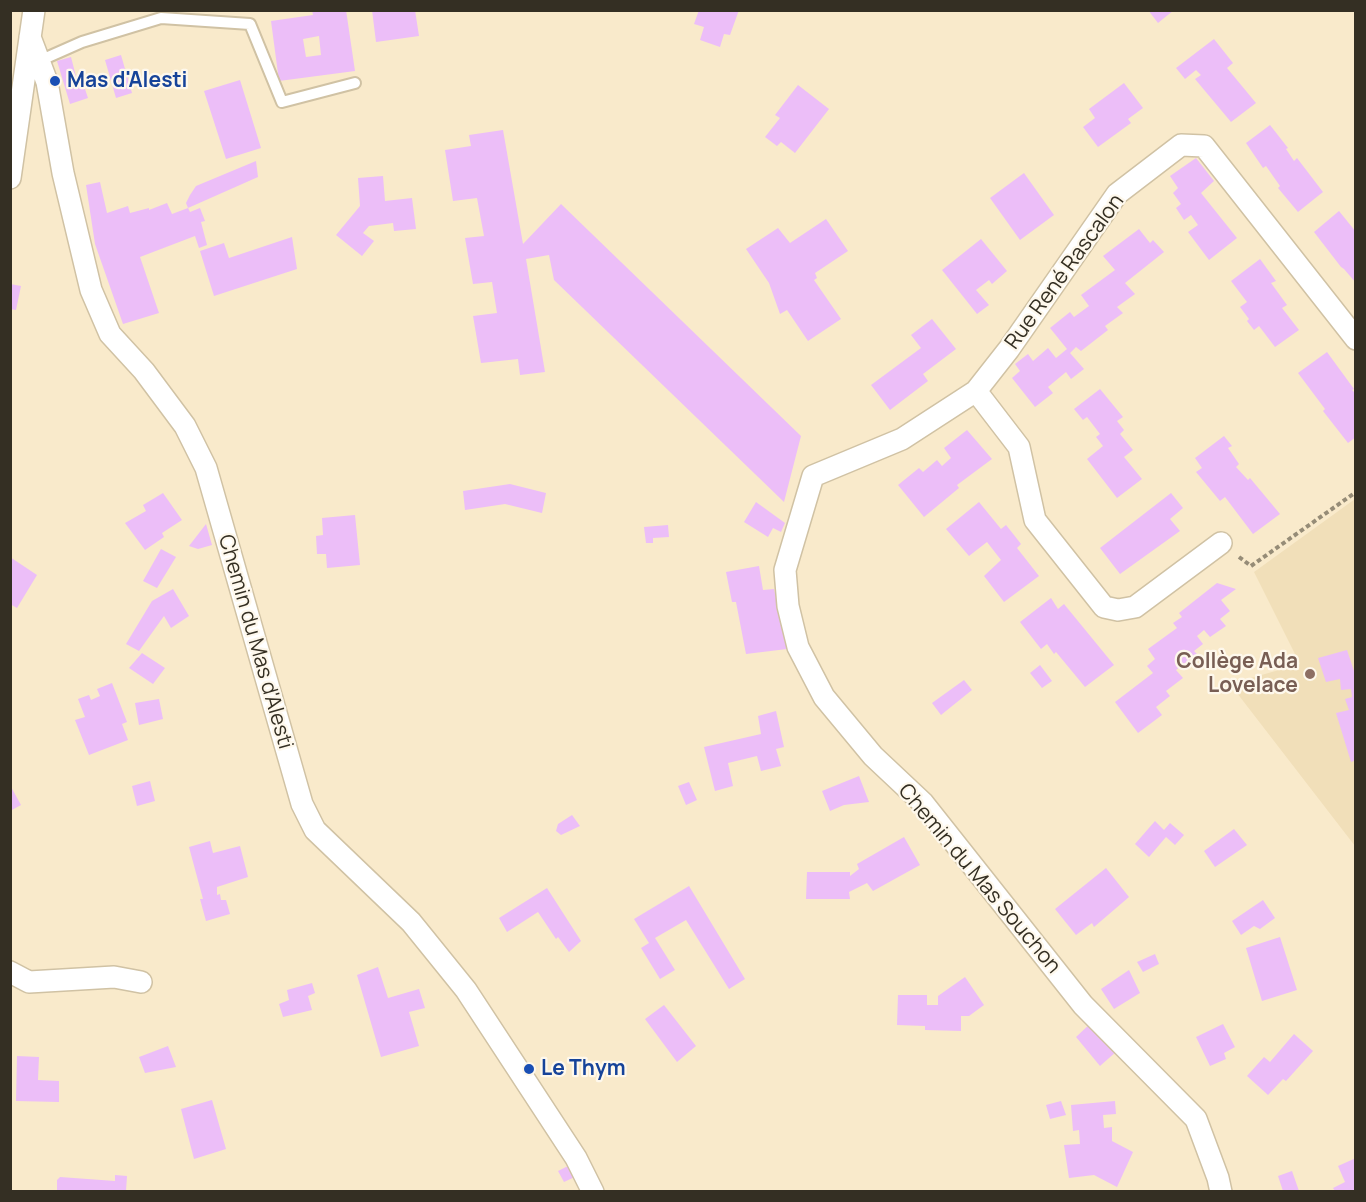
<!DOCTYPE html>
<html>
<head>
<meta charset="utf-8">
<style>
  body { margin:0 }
  #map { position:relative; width:1366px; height:1202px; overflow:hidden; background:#f9eacb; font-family:Manrope,sans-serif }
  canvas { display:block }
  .frame { position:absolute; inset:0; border:12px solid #342f23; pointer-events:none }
</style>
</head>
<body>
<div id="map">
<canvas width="1366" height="1202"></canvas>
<div class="frame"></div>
</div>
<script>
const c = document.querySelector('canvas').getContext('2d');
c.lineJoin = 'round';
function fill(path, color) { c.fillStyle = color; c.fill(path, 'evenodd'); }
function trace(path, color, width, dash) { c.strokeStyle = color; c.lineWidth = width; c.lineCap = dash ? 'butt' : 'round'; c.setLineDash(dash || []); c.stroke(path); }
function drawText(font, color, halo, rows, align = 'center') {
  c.font = font + ' Manrope,sans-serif'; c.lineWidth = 4.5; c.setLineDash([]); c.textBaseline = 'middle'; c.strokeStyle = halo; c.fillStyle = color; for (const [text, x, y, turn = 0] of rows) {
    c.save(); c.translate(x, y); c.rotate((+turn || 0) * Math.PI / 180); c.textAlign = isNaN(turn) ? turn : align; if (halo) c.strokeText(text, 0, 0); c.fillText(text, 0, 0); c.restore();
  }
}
const built = new Path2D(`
  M1355,499v347l-125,-162 70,-20 -46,-92z`);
const building = new Path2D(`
  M312,10h34l9,61 -76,10 -8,-60 42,-6zM319,36l2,19 -15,2 -3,-18z
  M372,10h43l4,26 -43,6z
  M699,10h40l-9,25 -6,-1 -4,13 -20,-7 4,-13 -10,-3z
  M1148,10h26l-16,13z
  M1214,39l19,24 -6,5 29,35 -25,19 -36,-43 6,-4 -5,-5 -11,9 -9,-11z
  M121,55l11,38 -16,5 -11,-38z
  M71,57l7,27 5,-1 5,15 -18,6 -13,-43z
  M240,80l21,68 -35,11 -22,-68z
  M1124,83l19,25 -15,11 3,4 -33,24 -15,-20 12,-9 -6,-9z
  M798,85l31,24 -34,44 -14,-11 -4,4 -12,-9 15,-19 -5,-3z
  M1270,125l18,23 -2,1 8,12 3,-3 26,34 -25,20 -20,-24 2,-2 -14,-20 -3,2 -17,-25z
  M503,130l20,114 38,-40 240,232 -17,66 -230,-222 -5,-25 -23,4 19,113 -25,3 -2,-16 -37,4 -8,-47 24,-3 -5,-31 -19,2 -8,-46 19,-2 -7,-38 -24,3 -8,-51 26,-4 -2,-11z
  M1196,158l18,23 -13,12 36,45 -28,22 -21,-28 10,-7 -7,-10 -7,5 -8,-12 5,-4 -8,-11 5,-5 -8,-12z
  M256,161l2,16 -70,31 -2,-5 4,-8 6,-9z
  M1024,173l30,42 -34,25 -30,-42z
  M383,176l2,25 27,-3 4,31 -22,2 -1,-8 -24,3 -6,7 11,8 -12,15 -26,-21 24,-29 -2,-28z
  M100,182l7,31 21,-7 2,7 19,-5v2l18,-7 5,11 16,-6 2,4 10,-4 5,13 -4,1 6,23 -8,3 -4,-12 -55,21 19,56 -36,11 -28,-80 -9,-59z
  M1339,211l17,21v51l-12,-14 -3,-2 -27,-35z
  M826,219l22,32 -33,22 2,5 -3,2 27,39 -33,22 -21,-31 -7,4 -11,-31 -23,-34 32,-21 12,15z
  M1139,229l11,14 3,-3 11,12 -39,31 10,11 -18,13 6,6 -18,13 3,4 -27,21 -5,-4 -6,6 14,16 -13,10 -5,-7 -18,15 5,6 -18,14 -23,-29 8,-7 -5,-7 13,-10 5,7 15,-13 8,10 11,-9 -17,-21 20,-16 4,5 15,-11 -8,-11 34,-25 -12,-14z
  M292,237l5,32 -83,27 -14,-45 24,-8 5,15z
  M981,239l26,32 -15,13 -3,-4 -13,10 13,15 -12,9 -35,-44z
  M1260,259l16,22 -5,2 16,22 -5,3 17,22 -24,17 -16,-21 -5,4 -7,-9 2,-2 -9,-12 7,-5 -16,-21z
  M10,284l11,2 -5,24 -6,-1z
  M932,319l24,30 -33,25 5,7 -38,29 -19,-25 50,-37 -10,-13z
  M1327,352l27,37 -2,1 4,4v43l-8,6 -25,-32 2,-2 -27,-36z
  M1100,389l23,28 -6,4 7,9 -4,4 13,16 -9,7 18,22 -25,19 -30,-39 16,-13 -7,-9 4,-3 -13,-17 -4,3 -9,-11z
  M967,430l25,29 -35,26 2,3 -35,29 -26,-32 21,-17 4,4 14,-12 5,6 9,-8 -7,-10z
  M1224,436l8,10 -4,2 11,16 -3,3 12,13 2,-2 30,36 -27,20 -28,-37 -5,4 -24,-29 6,-4 -7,-10z
  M510,484l36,9 -4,20 -37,-9 -40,6 -2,-19z
  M163,493l19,27 -20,13 2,4 -19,13 -20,-27 21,-12 -3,-6z
  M1171,493l12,15 -13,11 10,12 -60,43 -20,-26z
  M756,502l29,21 -4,9 -8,-4 -5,9 -24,-15z
  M979,502l22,27 5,-4 8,10 7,9 -4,4 22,28 -35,26 -20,-26 17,-16 -14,-18 -18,14 -23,-27z
  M355,515l5,50 -33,3 -1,-14h-9l-1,-18 7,-1 -1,-17z
  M206,524l6,21 -14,4 -9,-3z
  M668,525l1,12 -16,1v5h-7l-2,-16z
  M161,549l15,8 -19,31 -14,-7z
  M10,557l27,18 -20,33 -7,-4z
  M759,566l4,24 11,-1 13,60 -41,5 -10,-52h-4l-6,-30z
  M1217,583l19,6 -15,11 9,11 -10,8 6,7 -16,11 -6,-7 -7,6 6,8 -9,7 3,3 -21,16 7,8 -17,13 4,5 -14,11 6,8 -24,18 -23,-31 38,-29 -6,-7 8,-7 -7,-10 29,-21 -4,-5 9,-6 -3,-4z
  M173,589l16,27 -18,12 -7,-12 -25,35 -13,-7 26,-43z
  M1051,598l7,11 6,-5 50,61 -29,22 -29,-35 -2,2 -7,-10 -6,5 -21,-27z
  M1347,650l9,27v83l-5,2 -15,-49 13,-3 -4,-11 7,-2 -1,-8 -10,1 -1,-11 -14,3 -8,-24z
  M142,653l23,15 -12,16 -24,-16z
  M1040,665l12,16 -10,7 -12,-15z
  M964,680l8,10 -31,25 -9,-12z
  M112,683l15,39 -5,2 6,16 -39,15 -14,-35 10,-3 -7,-18 11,-4 2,5 9,-4 -3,-7z
  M159,699l4,20 -24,6 -4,-22z
  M776,711l8,36 -8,2 5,17 -20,5 -4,-15 -29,7 5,23 -18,5 -11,-44 57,-13 -3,-18z
  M859,776l10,26 -25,3 -14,6 -8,-20z
  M150,781l5,20 -18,5 -5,-20z
  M689,782l8,18 -11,5 -8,-19z
  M10,785l11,20 -11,6z
  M572,815l8,11 -19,9 -5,-4 2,-7z
  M1155,821l9,9 6,-7 14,12 -9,10 -9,-8 -17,20 -14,-13z
  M1234,829l13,16 -32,22 -11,-16z
  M904,837l16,28 -47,26 -6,-8 -18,9 1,7h-44l1,-27h43v4l9,-7 -2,-5z
  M210,841l3,12 27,-7 8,31 -31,10v8l3,-1 1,6h5l4,14 -24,7 -6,-22h3l-14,-52z
  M1106,868l23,29 -35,30 -2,-4 -16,12 -21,-26z
  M689,886l56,93 -16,10 -43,-69 -31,18 20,32 -15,9 -19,-31 8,-5 -15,-24z
  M547,888l34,53 -12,11 -11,-15 -2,2 -18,-27 -31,20 -8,-14z
  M1263,900l12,18 -15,11 -6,-3 -13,9 -9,-14z
  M1280,937l17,53 -35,11 -16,-53z
  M1155,954l4,10 -16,8 -6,-10z
  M378,967l10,31 31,-9 6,19 -16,4 10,34 -38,11 -24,-82z
  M1129,970l11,23 -26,16 -13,-20z
  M965,977l19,28 -15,11h-8v15l-36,-1v-4l-28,-1 1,-30h29v10h11v-9z
  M312,983l3,10 -7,3 4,14 -29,7 -4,-13 10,-4 -2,-10z
  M664,1005l32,41 -19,16 -32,-43z
  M1092,1022l25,29 -17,15 -24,-29z
  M1223,1024l12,23 -11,6 2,6 -16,7 -14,-29z
  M1294,1034l19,17 -27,30 -3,-2 -15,16 -21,-19 17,-19 6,5z
  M168,1046l8,21 -31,6 -6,-16z
  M17,1056l22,1 -1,23 21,1v21l-43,-1z
  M212,1100l14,49 -32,10 -13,-50z
  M1061,1101l5,14 -16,4 -4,-14z
  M1115,1101l1,13 -13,1 1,13 8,-1v14l21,11 -16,35 -23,-12 -25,3 -5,-33 16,-1 -1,-14 -6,1 -2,-26z
  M1356,1158v33h-21l-2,-3 12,-6 -7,-16z
  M572,1164l7,11 -15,7 -6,-11z
  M1292,1171l7,20h-16l-5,-15z
  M115,1175l12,1 -1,15h-69v-11l3,-3 55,4z`);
const path = new Path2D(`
  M1239,557l12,9 105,-74`);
const lane = new Path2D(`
  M39,61l43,-19 79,-24 89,6 32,78 73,-19`);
const street = new Path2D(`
  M30,37l17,45 16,91 28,117 19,44 34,37 41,55 21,42 96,336 13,26 96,92 55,68 110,168 17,34
  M10,178l24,-168
  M976,391l43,56 16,73 69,87 14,3 17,-3 86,-64
  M10,972l19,10 85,-5 27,5
  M1221,1192l-3,-14 -22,-59 -113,-114 -160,-202 -50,-47 -49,-59 -26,-50 -10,-41 -3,-36 28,-94 89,-37 74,-48 33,-42 108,-155 64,-49 23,1 152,193`);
const markers = [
  [55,81,6,"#1a4fb4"],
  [1310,674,6,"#8d6e63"],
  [529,1069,6,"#1a4fb4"]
];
const transitNames = [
  ["Mas d'Alesti",67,81],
  ["Le Thym",541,1069]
];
const streetNames = [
  ["Rue René Rascalon",1065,272,-54],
  ["Chemin du Mas d'Alesti",255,642,74],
  ["Chemin du Mas Souchon",979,879,50]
];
const educationNames = [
  ["Collège Ada",1298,662],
  ["Lovelace",1298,686]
];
fill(built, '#f1dfb9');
fill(building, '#ecbef8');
trace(lane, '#d0c2a4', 14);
trace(street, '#d0c2a4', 24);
trace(path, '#968c77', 4, [4.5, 3]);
trace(lane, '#fff', 10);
trace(street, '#fff', 21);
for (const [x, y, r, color] of markers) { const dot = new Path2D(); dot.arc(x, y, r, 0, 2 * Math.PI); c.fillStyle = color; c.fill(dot); trace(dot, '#fef8ec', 2); }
drawText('bold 21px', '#164399', '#fef8ec', transitNames, 'left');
drawText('21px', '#342f23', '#fef8ec', streetNames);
drawText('bold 21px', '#785e54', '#fef8ec', educationNames, 'right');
</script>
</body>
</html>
